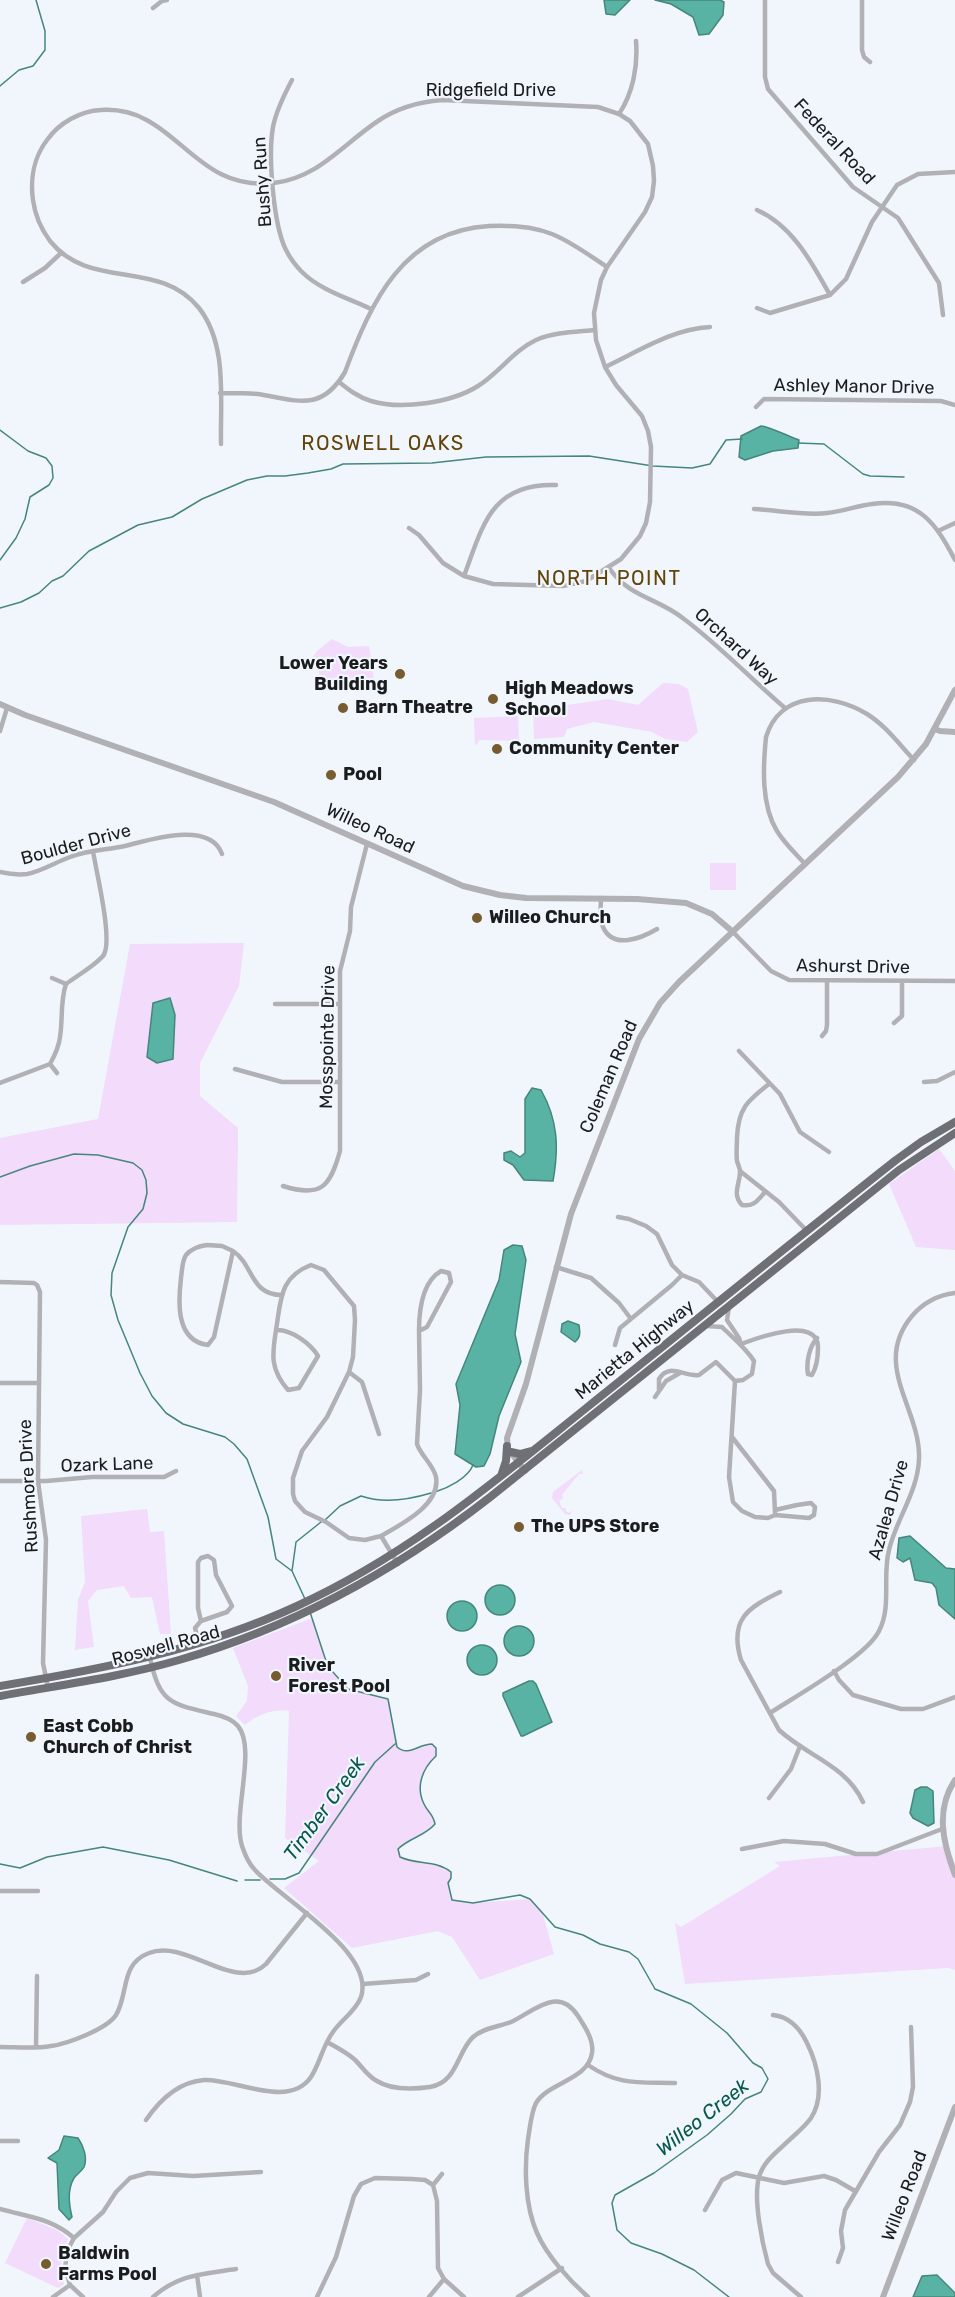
<!DOCTYPE html>
<html>
<head>
<meta charset="utf-8">
<style>
  body { margin:0 }
  canvas { display:block; background:#f0f6fc }
</style>
</head>
<body>
<canvas width="955" height="2297"></canvas>
<script>
const c = document.querySelector('canvas').getContext('2d');
c.lineJoin = 'round';
function fill(path, color) { c.fillStyle = color; c.fill(path, 'evenodd'); }
function trace(path, color, width, dash) { c.strokeStyle = color; c.lineWidth = width; c.lineCap = dash ? 'butt' : 'round'; c.setLineDash(dash || []); c.stroke(path); }
function drawText(font, color, halo, rows, align = 'center') {
  c.font = font + ' Rubik,sans-serif'; c.lineWidth = 4.5; c.setLineDash([]); c.textBaseline = 'middle'; c.strokeStyle = halo; c.fillStyle = color; for (const [text, x, y, turn = 0] of rows) {
    c.save(); c.translate(x, y); c.rotate((+turn || 0) * Math.PI / 180); c.textAlign = isNaN(turn) ? turn : align; if (halo) c.strokeText(text, 0, 0); c.fillText(text, 0, 0); c.restore();
  }
}
const green = new Path2D(`
  M332,639l16,8 21,-1 6,39 -10,4 -17,-1 -4,4 -8,-9h-9l-8,-7v-6l-8,-10 6,-9z
  M663,683l16,1 9,5 10,43 -11,10 -22,-3 -13,-7 -58,-10 -27,7 -3,8 -30,2 -1,-29 75,-11 30,6z
  M518,716l1,25 -39,-1 -5,6 -1,-28z
  M710,863h26v27h-26z
  M244,943l-5,43 -39,77v33l38,32 -1,94 -237,3v-87l98,-19 32,-175z
  M939,1149l16,22v79l-39,-3 -27,-63z
  M582,1470l1,4h-4l-17,21 1,4 -4,1 3,8h4v3l3,2 3,-3 -2,5 -5,-1 -13,-16 1,-6z
  M147,1509l3,23 14,-1 7,103h-11l-8,-37 -21,1 -7,-12 -27,4 -9,11 6,46 -19,3 3,-50 7,-18 -4,-66z
  M313,1618l12,40 7,13 16,18 40,10 9,48c12,10 21,-3 35,-3l4,4v8c-13,12 -21,30 -12,48 4,9 9,9 11,20 -10,12 -27,14 -37,25l2,8c17,8 37,3 51,15l-2,19 3,9 21,3 57,-4 12,12 12,43 -74,26 -28,-43 -14,-6 -86,17 -68,-60 35,-27 -34,-23 4,-127c-18,-2 -30,3 -44,14l-9,-9 11,-15 1,-15 -15,-38z
  M948,1846l7,17v107l-7,-2 -263,16 -10,-61 6,4 99,-61 -6,-4z
  M27,2218l30,12 11,9 -7,26 3,19 -6,4 -53,-25z`);
const water = new Path2D(`
  M604,0h26l-15,15 -9,-1z
  M655,0h65l4,2 -1,13 -14,19 -10,1 -6,-18 -22,-13z
  M761,426c7,0 29,11 38,14l-1,8 -25,3 -28,9 -6,-3 2,-21z
  M170,998l5,17 -2,44 -16,4 -10,-6 6,-54z
  M532,1088l9,2c17,30 18,58 12,91l-29,-1 -11,-15 -9,-5v-7l7,-2 9,6 5,-4v-54z
  M513,1245l9,1 4,14 -11,74 6,28 -22,54 -9,38 -6,12 -8,1 -21,-13 5,-49 -4,-21 43,-104 5,-30z
  M568,1321l11,4c1,7 2,12 -4,17l-14,-10 1,-8z
  M910,1536l36,32 9,1v50l-16,-14 -3,-17 -4,-5 -17,-3 -5,-22 -7,4 -6,-4 2,-20z
  M485 1600a15 15 0 1 1 30 0a15 15 0 1 1-30 0Z
  M447 1616a15 15 0 1 1 30 0a15 15 0 1 1-30 0Z
  M504 1641a15 15 0 1 1 30 0a15 15 0 1 1-30 0Z
  M467 1660a15 15 0 1 1 30 0a15 15 0 1 1-30 0Z
  M529,1681h4l3,3 16,38 -29,14h-2l-18,-40v-3z
  M921,1787h6l6,4 1,32 -6,3 -15,-8 -3,-5 5,-23z
  M64,2136l14,2c5,7 10,20 6,29 -2,4 -7,7 -10,11 -7,12 -5,26 -2,39l-3,3 -10,-11 -2,-46 -9,-5 11,-8z
  M937,2275l18,18v4h-42l9,-21z`);
const stream = new Path2D(`
  M0,86l19,-16 14,-4 12,-16v-19l-9,-31
  M0,430l28,21 18,7 6,8 1,12 -4,7 -19,12 -5,22 -9,19 -16,22
  M798,443l26,1 39,30 7,2 34,1
  M0,608l21,-6 18,-9 13,-12 11,-5 26,-25 49,-26 34,-8 30,-18 45,-19 20,-4h18l23,-3 23,-4 12,-5 89,-1 54,-6 103,-1 64,10 39,2 18,-4 16,-24 16,-1
  M0,1177l30,-11 44,-12 24,1 35,8 9,7 4,10 1,13 -4,16 -15,18 -16,46 -1,22 7,25 22,53 12,23 14,17 17,11 42,13 9,7 13,15 21,58 8,42 16,12 13,28
  M435,1492c13,-4 33,-14 38,-27
  M325,1520l15,-14 21,-10c23,8 47,4 70,-3
  M292,1571l4,-29 25,-20
  M310,1612l15,46 7,13 16,18 40,10 9,48c12,10 21,-3 35,-3l4,4v8c-13,12 -21,30 -12,48 4,9 9,9 11,20 -10,12 -26,14 -37,25l2,8c17,8 37,3 51,15v6l-3,5 4,17 21,3 47,-8 10,4 25,28 28,8 17,9 29,8 9,7 17,30 36,15 36,29 26,30 9,5 6,11 -7,13 -16,7 -14,15 -24,21 -53,38 -39,22 -3,8 5,27 14,13 31,11 32,16 35,27
  M0,1864l20,4 27,-11 56,-10 66,13 68,21
  M270,1879h15l14,-6 76,-111 20,-18
  M245,1880h15`);
const minor = new Path2D(`
  M765,0v77l3,12 85,98 45,31 41,65 4,32
  M862,0v50l2,7 6,5
  M153,8l9,-7 5,-1
  M292,80c-8,15 -16,31 -19,47 -5,28 0,97 13,123 4,8 10,16 16,22 18,18 46,26 69,37
  M619,114c14,-21 19,-48 17,-73
  M757,210c36,16 55,53 73,85
  M23,282l22,-14 16,-15
  M757,308l13,5 60,-18 16,-16 26,-57 25,-37 21,-11 37,-2
  M605,367c34,-16 67,-38 105,-40
  M339,382c10,8 19,15 32,19 30,9 80,2 107,-15 21,-13 35,-35 58,-46 19,-8 39,-8 59,-10
  M220,393c12,0 25,0 38,1 38,6 63,19 87,-22 26,-70 58,-141 144,-146 22,-1 43,0 63,8 20,8 38,22 55,33
  M756,407l8,-8 177,2 14,4
  M221,444c-1,-44 7,-99 -22,-136 -41,-50 -109,-17 -149,-67 -9,-12 -15,-26 -17,-41 -3,-21 1,-43 14,-60 12,-17 33,-29 54,-30 75,-5 91,83 173,73 44,-5 69,-39 104,-62 19,-13 40,-19 64,-21l156,7 21,7 11,7 18,23 5,22 1,15 -2,16 -7,15 -38,55 -6,13 -7,33 2,27 9,27 11,18 26,31 6,15 3,16 -1,55 -4,21 -6,13 -19,23 -35,22 -23,5 -70,-2 -29,-8 -21,-13 -24,-28 -10,-7
  M754,509c22,1 52,7 73,4 16,-2 30,-7 45,-9 47,-7 64,20 83,56
  M938,531l17,-8
  M609,568c22,31 48,29 75,51 36,27 67,60 101,89
  M464,576c19,-51 27,-93 92,-91
  M0,731l7,-23
  M805,864c-9,-10 -20,-20 -28,-33 -16,-26 -14,-64 -11,-94 14,-46 65,-45 101,-23 18,11 32,30 47,46
  M0,872c9,2 18,3 27,2 15,-3 29,-12 43,-17 18,-7 37,-7 55,-11 24,-6 85,-26 97,8
  M601,898c0,9 -2,20 2,29 10,23 39,11 54,2
  M733,932l38,39 18,9 166,1
  M52,978l14,6c12,-9 27,-17 37,-28 11,-13 -7,-85 -10,-105
  M275,1004h64
  M894,1023l8,-7v-35
  M822,1036l4,-5 1,-6v-44
  M739,1051l41,43 20,38 29,20
  M50,1064l7,9
  M235,1069l47,13h56
  M924,1082l13,-1 18,-9
  M0,1083l50,-19c5,-9 9,-17 10,-27 3,-18 0,-36 6,-53
  M740,1171l39,31 28,29
  M283,1186c38,12 47,1 57,-35v-180l10,-40 1,-24 16,-63
  M765,1192c-7,8 -11,15 -23,13 -11,-12 -1,-22 -2,-35 -1,-3 -2,-6 -3,-9 -1,-7 0,-16 0,-23 1,-29 10,-37 32,-54
  M618,1217l11,2 17,7 11,8 15,31 10,10 17,7 19,20
  M207,1245l15,1 11,5 -19,86 -6,8c-32,-4 -30,-42 -27,-67 1,-7 1,-17 5,-23 6,-7 13,-9 21,-10z
  M233,1251c21,14 17,44 49,44
  M556,1267l35,11 28,25 12,16
  M441,1271l8,2 2,9 -24,45 -8,4c0,-19 3,-49 22,-60z
  M0,1282l34,1 3,2 3,7 -2,189 8,59 -3,123 5,25
  M729,1307l-2,13 12,18 2,6
  M276,1330c5,-29 3,-53 35,-65l13,5 30,36 1,14 -2,37 -4,15 -22,45 -25,34 -9,27v16l2,7 10,11 21,10 23,16 16,2 16,-4 17,28
  M276,1330c15,-1 35,14 42,26l-19,32 -11,2c-18,-21 -16,-35 -12,-60z
  M741,1344c16,-6 78,-29 77,4 0,9 -2,20 -6,27l-4,-1c-2,-11 1,-27 9,-36
  M615,1345l5,-17 52,-43 10,-10
  M349,1372l13,10 17,52
  M735,1381l-6,96 4,25 9,9 13,6 13,1 7,-3 34,3 5,-3 1,-8 -4,-4 -14,2 -22,5
  M0,1383h39
  M659,1390v-11c10,-17 25,-2 40,-4l17,-13 19,19 8,-1 9,-6 2,-13c-8,-13 -21,-23 -32,-34l-15,-1
  M655,1397l11,-16 14,-8
  M732,1437l42,54 1,22
  M0,1481h46l46,-4h72l12,-6
  M381,1536c19,-11 60,-31 55,-59 -3,-13 -15,-21 -19,-33l3,-54 -1,-59
  M780,1592c-33,16 -51,28 -39,68l38,70c28,26 67,35 84,72
  M199,1644l-4,-16 6,-7 -3,-13v-46l3,-4 7,-2 6,4 2,15 16,31 -5,6 -26,9
  M834,1671l5,9 14,15 48,14h22l32,-12
  M770,1713c26,-17 97,-57 109,-82 13,-25 3,-55 10,-81 7,-30 29,-59 30,-91 2,-50 -48,-94 -7,-143 11,-13 26,-21 43,-23
  M769,1798l22,-29 9,-23
  M742,1849l42,-8 41,3 31,10h21l65,-25
  M0,1891h38
  M363,1984l53,-4 12,-6
  M773,2015c17,2 27,13 34,28 11,22 18,54 4,75 -7,10 -18,18 -27,27 -10,9 -21,18 -25,32 -6,22 3,65 9,87l5,9 28,24
  M327,2042c9,5 19,10 27,17 8,7 13,17 23,22 14,9 38,8 53,6 27,-4 27,-35 43,-50 10,-9 25,-10 38,-15 22,-10 47,-37 67,-6 7,11 16,24 14,37 -4,27 -43,29 -56,50 -5,10 -6,25 -8,36 -4,29 -3,67 9,94 10,23 33,48 51,64
  M0,2047c16,0 34,2 51,-1 16,-2 56,-17 65,-31 13,-22 4,-51 33,-62 37,-15 86,41 117,11l41,-51
  M36,2047l1,-71
  M588,2065c31,21 51,17 87,18
  M146,2120c13,-19 32,-38 58,-40 30,-2 84,30 107,-3 9,-14 12,-32 22,-45 8,-12 23,-21 28,-35 15,-45 -81,-99 -106,-127 -6,-6 -10,-15 -13,-24 -10,-32 15,-97 -4,-120 -6,-7 -15,-10 -24,-12 -43,-10 -54,-10 -64,-56
  M0,2141h18
  M433,2185l9,-11
  M0,2209c28,8 51,9 74,29
  M705,2210l17,-30 14,-7 48,10 40,-7 12,4 19,11
  M838,2262l5,-14 -2,-17 4,-21 34,-58 21,-27 10,-23 3,-15 -2,-60
  M197,2275l3,22
  M53,2297l17,-12
  M83,2297l-13,-12 -2,-7 -3,-9 2,-18 7,-13 29,-26 13,-20 14,-14 18,-5 45,3 68,-4
  M153,2297c26,-23 50,-23 83,-28
  M317,2297l19,-40 18,-61 7,-12 14,-6 37,1 13,1 8,5 4,16 1,67 6,11 20,18
  M429,2297l15,-18
  M518,2297l44,-29`);
const tertiary = new Path2D(`
  M0,704l25,11 249,87 189,84 37,9 26,3 111,1 49,4 26,11 21,18
  M935,729l5,2 15,1
  M525,1471l-17,-22 -1,-11 19,-54 45,-170 68,-175 21,-36 19,-21 219,-205 28,-33 29,-54
  M955,1780c-20,30 -12,63 0,95
  M883,2297l72,-190`);
const trunk = new Path2D(`
  M511,1452l9,2 11,-3
  M501,1476l5,-15 1,-15
  M0,1686c102,-17 202,-36 297,-80 111,-51 193,-121 288,-197 104,-83 207,-167 311,-249l25,-18 34,-20
  M0,1696c60,-11 121,-19 179,-36 115,-33 216,-89 310,-162l410,-328 56,-37`);
const markers = [
  [400,674,6,"#765c2e"],
  [493,699,6,"#765c2e"],
  [343,708,6,"#765c2e"],
  [497,749,6,"#765c2e"],
  [331,775,6,"#765c2e"],
  [477,918,6,"#765c2e"],
  [519,1527,6,"#765c2e"],
  [276,1676,6,"#765c2e"],
  [31,1737,6,"#765c2e"],
  [46,2264,6,"#765c2e"]
];
const streetNames = [
  ["Ridgefield Drive",491,91],
  ["Federal Road",834,142,47],
  ["Bushy Run",263,182,-94],
  ["Ashley Manor Drive",854,387,1],
  ["Orchard Way",736,647,42],
  ["Willeo Road",370,829,25],
  ["Boulder Drive",76,845,-15],
  ["Ashurst Drive",853,967,1],
  ["Mosspointe Drive",328,1037,-89],
  ["Coleman Road",609,1077,-67],
  ["Marietta Highway",635,1350,-39],
  ["Ozark Lane",107,1465,-2],
  ["Rushmore Drive",29,1486,-93],
  ["Azalea Drive",889,1510,-74],
  ["Roswell Road",166,1646,-15],
  ["Willeo Road",905,2196,-69]
];
const poiNames = [
  ["Lower Years",388,664,"right"],
  ["Building",388,685,"right"],
  ["High Meadows",505,689],
  ["School",505,710],
  ["Barn Theatre",355,708],
  ["Community Center",509,749],
  ["Pool",343,775],
  ["Willeo Church",489,918],
  ["The UPS Store",531,1527],
  ["River",288,1666],
  ["Forest Pool",288,1687],
  ["East Cobb",43,1727],
  ["Church of Christ",43,1748],
  ["Baldwin",58,2254],
  ["Farms Pool",58,2275]
];
const neighbourhoodNames = [
  ["ROSWELL OAKS",383,444],
  ["NORTH POINT",609,579]
];
const waterNames = [
  ["Timber Creek",325,1809,-54],
  ["Willeo Creek",703,2118,-38]
];
fill(green, '#f2dbfb');
fill(water, '#59b3a4');
trace(water, '#46867c', 1.5);
trace(stream, '#46867c', 1.5);
trace(minor, '#b1b1b5', 4.5);
trace(tertiary, '#b1b1b5', 6);
trace(trunk, '#6f6f76', 8);
for (const [x, y, r, color] of markers) { const dot = new Path2D(); dot.arc(x, y, r, 0, 2 * Math.PI); c.fillStyle = color; c.fill(dot); trace(dot, '#f0f6fc', 2); }
drawText('18px', '#1a1c1e', '#f0f6fc', streetNames);
drawText('bold 18px', '#1a1c1e', '#f0f6fc', poiNames, 'left');
c.letterSpacing = '1.5px';
drawText('20px', '#614409', '#f0f6fc', neighbourhoodNames);
c.letterSpacing = '0px';
drawText('italic 20px', '#08584d', '#f0f6fc', waterNames);
</script>
</body>
</html>
